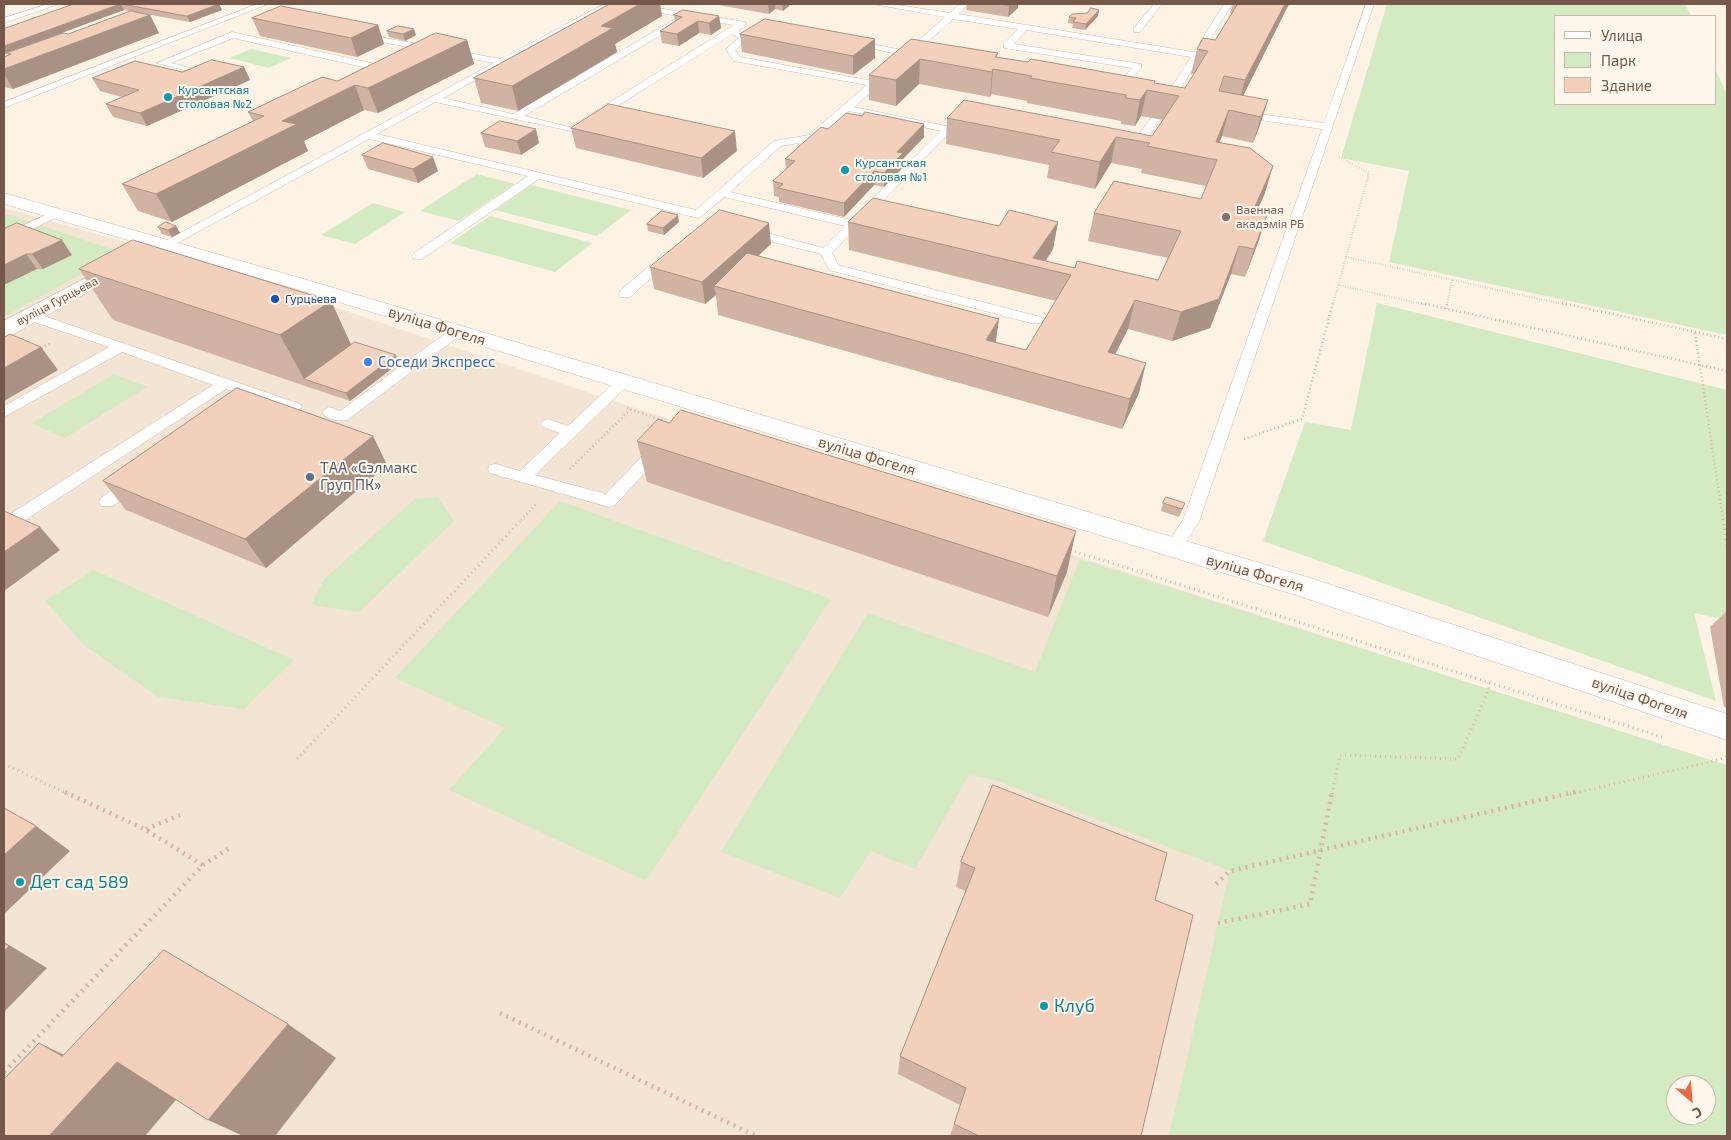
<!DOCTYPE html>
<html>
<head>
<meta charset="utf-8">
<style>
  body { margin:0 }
  #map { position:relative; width:1731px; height:1140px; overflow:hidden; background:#fcf3e5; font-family:"Exo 2",sans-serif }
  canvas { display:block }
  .frame { position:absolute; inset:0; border:5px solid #75584a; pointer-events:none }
  .legend { position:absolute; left:1554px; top:15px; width:162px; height:90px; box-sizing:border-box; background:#fff7eb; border:1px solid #c8b7ab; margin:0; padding:6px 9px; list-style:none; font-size:15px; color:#75584a }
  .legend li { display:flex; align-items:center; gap:10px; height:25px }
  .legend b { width:25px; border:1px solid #c8b7ab }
  .north { position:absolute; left:1666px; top:1075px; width:50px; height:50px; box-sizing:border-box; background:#fff7eb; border:1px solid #c8b7ab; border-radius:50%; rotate:153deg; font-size:14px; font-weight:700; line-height:20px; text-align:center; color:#75584a }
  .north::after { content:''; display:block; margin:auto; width:18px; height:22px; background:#e6694a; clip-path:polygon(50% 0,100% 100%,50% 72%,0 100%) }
</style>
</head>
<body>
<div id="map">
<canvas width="1731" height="1140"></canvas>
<div class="frame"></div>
<ul class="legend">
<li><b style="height:6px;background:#fff"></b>Улица</li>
<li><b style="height:14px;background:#d4eac3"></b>Парк</li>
<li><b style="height:14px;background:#f2d0bc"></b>Здание</li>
</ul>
<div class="north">С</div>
</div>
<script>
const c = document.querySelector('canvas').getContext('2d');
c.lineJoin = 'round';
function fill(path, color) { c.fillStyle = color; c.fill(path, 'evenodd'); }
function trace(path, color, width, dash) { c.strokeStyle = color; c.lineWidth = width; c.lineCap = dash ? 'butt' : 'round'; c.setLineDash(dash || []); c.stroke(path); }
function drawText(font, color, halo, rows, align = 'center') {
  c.font = font + ' "Exo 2",sans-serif'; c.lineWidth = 4; c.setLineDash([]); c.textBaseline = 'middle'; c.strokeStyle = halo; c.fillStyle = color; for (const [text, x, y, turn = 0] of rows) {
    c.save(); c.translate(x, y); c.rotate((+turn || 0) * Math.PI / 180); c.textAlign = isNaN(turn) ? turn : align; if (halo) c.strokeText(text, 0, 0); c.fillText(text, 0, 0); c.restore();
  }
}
const residential = new Path2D(`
  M4,208l220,62 858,288 645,208v370h-1723zM1676,1085h30v30h-30z`);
const green = new Path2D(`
  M1387,4h298l6,12h-136v88h160v-36l12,27v240l-338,-73 20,-91 -68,-13z
  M251,49l40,9 -22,10 -40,-10z
  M477,174l38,10 -56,37 -39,-10z
  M531,185l100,25 -34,26 -102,-26z
  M373,203l32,9 -50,32 -34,-9z
  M4,213l116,39 -116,65z
  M490,216l102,27 -37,29 -105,-29z
  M1377,303l350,87v230l-33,-7 22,88 -453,-160 42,-119 46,8z
  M114,374l33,13 -82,51 -33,-15z
  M438,497l16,24 -95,91 -48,-7 14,-27 90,-79z
  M560,501l271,98 -185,282 -197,-91 56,-62 -110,-50z
  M1080,559l647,206v371h-558l61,-265 -235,-91 -26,-5 -54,94 -44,-18 -31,47 -119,-46 147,-239 167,59zM1676,1085h30v30h-30z
  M94,570l200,90 -50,49 -86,-12 -74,-52 -39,-44z`);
const pathFar3 = new Path2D(`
  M1346,257l221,48
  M1338,285l89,20
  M1333,305l36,-132 -30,-16
  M1447,305l5,-25`);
const pathFar2 = new Path2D(`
  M1421,303l306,68
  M1562,303l165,36
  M1446,309l1,-6
  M1695,333l28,187
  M38,350l12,-6
  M627,408l39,14
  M1244,439l58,-20 31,-116
  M570,469l61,-60
  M521,520l16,-17`);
const pathFar1 = new Path2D(`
  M1723,519l4,26
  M1070,550l595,188
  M297,759l225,-240
  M4,764l64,30
  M1332,794l8,-39 118,4 31,-70 -1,-7
  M1570,794l144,-33 12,-4v-4`);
const path = new Path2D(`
  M65,792l81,38 57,35
  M146,829l34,-14
  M1216,884l14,-13 345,-79
  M1218,923l92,-19 22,-112
  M500,1013l256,123
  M4,1072l199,-207 28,-18`);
const lane = new Path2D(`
  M48,4h11l-55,19v-5z
  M257,4h11l-264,104v-6z
  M604,4h10l-171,94 70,16 164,-96h6v4l-159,94 46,11 164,-102 -99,-16v-4h3l108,17v4l-8,4 11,8 -14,12 5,7 133,24 10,-9h6v4l-35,31 92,19 13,-14 9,2 -136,139 6,12 203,52 2,3 -2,3h-10l-202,-53 -8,-16 -76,-19 -2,-3 6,-4 74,20 22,-22 -121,-29 -22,19 -4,2 -159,-39 -117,80h-8l-2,-3 2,-3 114,-77 -159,-37 -201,109h-8l-2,-3 336,-182 -134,-25 -3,-1v-4l144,26zM732,34l7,4 -13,11 8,12 133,24 -58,50 -35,6 -78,69 -319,-76 58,-32 141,30zM849,111l92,20 -90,89 -121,-28 51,-46 35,-6z
  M873,4h18l59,9 10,-9h9l-11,10 236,38 30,-48h8l-59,97 3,2 -5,3 -9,-4 29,-45 -165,-27 -12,14 127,20v4l-17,20 -3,1 -5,-3 16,-18 -128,-20v-4l14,-15 -65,-10 -41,37 -6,3 -4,-4 -55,-12 4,-3 56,11 38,-34z
  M1154,4h8l-22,28h-6v-4z
  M1366,4h8l-175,518 -21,31 -6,2 -6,-2 -3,-4 20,-29 139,-391 -83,-12 -5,-3 5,-3 85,12z
  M232,32l152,34 6,-2 5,3 -10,5 -152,-34 -62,25 36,9v4l-50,-13z
  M1156,116l5,3 -18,25 -20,-2v-4h13l16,-21z
  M57,210l6,3 -2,2 -57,28v-9z
  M668,252l6,4 -2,3 -42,38h-10l-1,-3 1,-3 44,-38z
  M32,310l12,6 256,88 2,3 -7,5 -69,-23 -216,141 -6,2v-14l209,-133 -91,-33 -118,65v-11l105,-59 -75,-25 -9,-8z
  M456,328l5,1 2,3 -2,3 -114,85c-8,2 -21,-1 -25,-8l7,-5 11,4 111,-82z
  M623,378l7,4 -2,3 -93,90 71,19 47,-49h10l3,4 -3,4 -48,52 -6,2 -119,-34 -2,-4 2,-4 6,-1 24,7 40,-38 -17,-6 -3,-3 3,-3 5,-2 20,7 50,-47z
  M134,477l6,1 2,4 -2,4 -27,20h-12l-2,-4 2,-4 27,-20z`);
const street = new Path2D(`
  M4,193l303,87 1000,297 420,137v26l-428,-144 -1006,-308 -289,-84z
  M120,260l7,2 3,4 -3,4 -115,65 -8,1v-15z`);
const wall = new Path2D(`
  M74,4h145l3,6 -32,12 -66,-12 -100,37 44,-13 82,-19 9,18 -146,56 -9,-2v-30l4,-2 -1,-2 -3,1z
  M610,4h50l2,12 -47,28 2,8 -99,59 -37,-8 -7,-25z
  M713,4h76v2l-6,5 -8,-2 -6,5z
  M967,4h51v4l-10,9 -42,-7z
  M1233,4h56l-46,92 25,4 -8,25 -7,18 -31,-7 -3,6 46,51 -7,16 1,31 -14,37 -14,-3 -21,54 -38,13 -44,-12 -13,25 24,39 -17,36 -404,-114 -2,-20 -11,9 -51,-15 -4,-22 121,-23 -13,12 238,86 30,8 30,-49 -207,-51 -1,-28 151,4 59,-4 -5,27 -7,12 29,7 83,12 10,-22 -80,-17 6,-28 107,-14 5,-13 -65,-13 1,-4 -31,-6 -16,26 -48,-11 2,-13 -103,-21 1,-26 205,18 11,-16 -22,-4 -6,10 -14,-2v-3l-94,-18v-2l-36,-7 -1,3 -71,-13 -23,22 -27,-6v-25l42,-36 87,14 -1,4 188,31 9,-14h-3l6,-25 18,-9 17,-27h-2z
  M1099,10l-1,6 -13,14 -13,-2 1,-4 -5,-1 1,-6z
  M674,15l45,1 2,12 -10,7 -12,-2 -20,13 -17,-3 -2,-12 15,-9z
  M252,18l126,7 6,19 -27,13 -97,-21z
  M387,31l29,4 -11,6 -16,-4z
  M740,34l135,5v19l-22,17 -111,-23z
  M467,40l7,24 -96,49 -14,-3 -60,31 4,10 -136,71 -34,-11 -16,-27 131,-63 -5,-9 89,-31z
  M244,67l6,13 -103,46 -34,-9 -7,-13 16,-7 -22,-6 -8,-13z
  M571,128l166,23 -34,27 -127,-30z
  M828,129l96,8 -21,22v8l-19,20 -10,-2 -30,32 -65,-15v-5l-5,-1 -1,-15 13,-12 -1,-10z
  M481,133l58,10 -18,12 -36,-8z
  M362,155l76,16 -20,12 -50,-14z
  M679,222l-15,13 -16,-4 -1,-7z
  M176,226l4,7 -8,4 -10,-3 -4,-7z
  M4,229l68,26 -29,14h-6z
  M79,269l252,32 20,44 48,18 -49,38 -42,-14 -195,-67z
  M373,436l14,29 -121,103 -140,-58 -23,-29z
  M637,441l430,131 -19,45 -401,-135z
  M1163,503h22l-6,14 -18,-6z
  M1727,611v97l-3,-1 -14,-80z
  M961,862l194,38 -14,236h-191l10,-31 -62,-31 2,-18 66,-165 -10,-4z`);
const shadedWall = new Path2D(`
  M121,4l3,6 -120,44v-8z
  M219,4l3,6 -32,12 -3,-6z
  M640,4h20l2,12 -47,28 2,8 -99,59 -6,-25 89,-60z
  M768,4h7v5l-6,5z
  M782,4h7v2l-6,5z
  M1011,4h7v4l-10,9 1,-12z
  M1285,4h4l-51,102 7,-26z
  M1099,10l-1,6 -13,14 1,-6z
  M150,15l9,18 -146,56 -9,-15v-5z
  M719,16l2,12 -10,7 -2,-12z
  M698,21l1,12 -20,13 -2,-12z
  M378,25l6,19 -27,13 -6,-19z
  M414,29l2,6 -11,6 -2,-7z
  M875,39v19l-22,17v-19z
  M467,40l7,24 -96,49 -10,-25z
  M920,59l-1,25 -23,22v-26z
  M244,67l6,13 -103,46 -7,-13z
  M993,69l-2,25 -1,3 2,-25z
  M355,85l9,25 -60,31 4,10 -136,71 -16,-28 126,-73z
  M1147,90l-6,26 -6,10 5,-26z
  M1268,100l-8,25 -7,18 8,-26z
  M1229,110l-7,26 -10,23 4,-17z
  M924,124v13l-21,22v8l-19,20v-14l13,-21z
  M536,129l3,14 -18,12 -4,-14z
  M735,131l2,20 -34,27 -2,-20z
  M1116,137l-5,26 -16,26 5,-27z
  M433,157l5,14 -20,12 -5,-14z
  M1273,166l-8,27 -20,43 9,-27z
  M874,171v14l-30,32v-14z
  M1268,212l-9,28 -14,37 9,-28z
  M678,215l1,7 -15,13 -1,-7z
  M1058,222l-5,27 -12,19 -8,-10z
  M769,223l2,21 -48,44 -9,-2 2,9 -11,9 -3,-22z
  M176,226l4,7 -8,4 -4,-7z
  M62,240l10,15 -29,14 -11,-15z
  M1239,246l-8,28 -21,54 -38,13 9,-29z
  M26,254l11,15 -33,16v-20z
  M1135,300l-7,29 -27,53 7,-30z
  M331,301l24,52 -51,26 -24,-44z
  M999,319l-4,29 -9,-8z
  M41,347l17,23 -54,31v-33z
  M396,355l3,8 -49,38 -4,-8z
  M1146,363l-7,30 -17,36 8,-30z
  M373,436l14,29 -121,103 -21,-29z
  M40,527l20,23 -56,41v-39z
  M1076,531l-9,41 -19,45 9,-41z
  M36,826l34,25 -66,63v-59z
  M4,942l43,26 -43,44z
  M288,1024l48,34 -61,78h-32l-35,-16z
  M39,1043l66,31 12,-12 64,32 -36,42h-96l13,-80z`);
const building = new Path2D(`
  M74,4h46l-116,42v-17z
  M122,4h97l-32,12z
  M610,4h30l-39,22 12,2 -101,58 -38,-8z
  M999,4h12l-2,1z
  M1238,4h47l-40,76 -21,-4 -5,15 49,9 -7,17 -32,-7 -13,32 34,6 23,18 -19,43 14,3 -14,37 -15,-3 -20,53 -38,13 -46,-12 -27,52 38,11 -16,36 -416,-113 33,-33 252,66 -13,21 40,10 45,-75 -223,-53 25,-24 126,28 10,-16 49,12 -25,36 42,10 2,-7 81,19 23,-49 -87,-18 20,-32 87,18 16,-39 -70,-14 3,-3 -34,-6 -16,25 -49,-10 9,-12 -113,-22 17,-18 188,36 27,-40 -32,-6 -7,10 -14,-2v-3l-96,-17 2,-2 -39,-7 -1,3 -72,-13 -24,21 -27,-5 42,-36 87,14 -3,4 33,5 3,-3 124,22 -1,2 31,5 23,-37 -11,-2 6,-11 12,2z
  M281,6l97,19 -27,13 -99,-20z
  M1091,8l8,2 -13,14 -13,-2 3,-4 -7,-1 3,-3 15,-1z
  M683,10l36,6 -10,7 -11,-2 -21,13 -17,-3 22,-14 -8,-2z
  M131,11l19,4 -146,54v-12l7,-3 -5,-1 57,-20 5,1z
  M765,19l110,20 -22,17 -113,-22z
  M398,26l16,3 -11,5 -16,-3z
  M436,33l31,7 -99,48 -13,-3 -73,36 15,3 -141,70 -34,-10 142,-68 -16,-4 74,-35 15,4z
  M212,60l32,7 -104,46 -34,-9 33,-14 -47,-12 43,-17 47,11z
  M609,104l126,27 -34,27 -130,-30z
  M865,112l59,12 -27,28 6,1 -19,20 -10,-2 -30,32 -66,-15 5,-4 -10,-3 22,-20 -10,-2 36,-32 7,2 18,-16 16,3z
  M500,121l36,8 -19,12 -36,-8z
  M383,143l50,14 -20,12 -51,-14z
  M720,210l49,13 -67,59 -52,-15z
  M662,211l16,4 -15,13 -16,-4z
  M166,222l10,4 -8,4 -10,-3z
  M17,223l45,17 -30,14h-6l-22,11v-36z
  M133,240l198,61 -51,34 -201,-66z
  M10,334l31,13 -37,21v-30z
  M355,342l41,13 -50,38 -42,-14z
  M237,388l136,48 -128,103 -142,-58z
  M681,410l395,121 -19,45 -420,-135 21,-22 11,4z
  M1166,497l19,6 -3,6 -19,-6z
  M4,511l36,16 -36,25z
  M993,785l174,68 -12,47 38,15 -52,221h-162l-25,-12 12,-36 -66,-32 75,-188 -14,-6z
  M4,808l32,18 -32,29z
  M4,943l5,3 -5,5z
  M164,950l124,74 -80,96 -91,-58 -68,74h-45v-57l35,-36 23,13z`);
const markers = [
  [168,97,5,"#0f9aa8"],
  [845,170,5,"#0f9aa8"],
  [1226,217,5,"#8d6e63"],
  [275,299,5,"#1a4fb4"],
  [368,362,5,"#3f7fe0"],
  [310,477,5,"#5c6f8a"],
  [20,882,5,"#0f9aa8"],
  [1044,1006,5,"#0f9aa8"]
];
const farCulturenames = [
  ["Курсантская",178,90],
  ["столовая №2",178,104],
  ["Курсантская",855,163],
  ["столовая №1",855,177]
];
const farEducationnames = [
  ["Ваенная",1236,210],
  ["акадэмія РБ",1236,224]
];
const farTransitnames = [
  ["Гурцьева",285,299]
];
const farStreetnames = [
  ["вуліца Гурцьева",57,301,-28]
];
const streetNames = [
  ["вуліца Фогеля",437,326,17],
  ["вуліца Фогеля",867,456,17],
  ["вуліца Фогеля",1255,573,16],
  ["вуліца Фогеля",1640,698,19]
];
const shopNames = [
  ["Соседи Экспресс",378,362]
];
const serviceNames = [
  ["ТАА «Сэлмакс",320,468],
  ["Груп ПК»",320,485]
];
const nearCulturenames = [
  ["Дет сад 589",30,882],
  ["Клуб",1054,1006]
];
fill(residential, '#f4e4d3');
fill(green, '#d4eac3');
trace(lane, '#d0bcae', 1);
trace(street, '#d0bcae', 1);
trace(pathFar3, '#d7b4a0', 2, [0.5, 2]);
trace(pathFar2, '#d7b4a0', 2.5, [1, 3]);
trace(pathFar1, '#d7b4a0', 3, [1, 4]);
trace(path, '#d7b4a0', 4.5, [2, 5]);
fill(lane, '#fff');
fill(street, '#fff');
fill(wall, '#d0b3a2');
fill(shadedWall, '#a99284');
fill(building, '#f2d0bc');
trace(building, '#a99284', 1);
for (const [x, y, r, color] of markers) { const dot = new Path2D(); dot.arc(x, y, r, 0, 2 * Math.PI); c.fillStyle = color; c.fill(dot); trace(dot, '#fff7eb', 2); }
drawText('12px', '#0d838f', '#fff7eb', farCulturenames, 'left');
drawText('12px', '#785e54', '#fff7eb', farEducationnames, 'left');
drawText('12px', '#164399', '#fff7eb', farTransitnames, 'left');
drawText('12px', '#75584a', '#fff7eb', farStreetnames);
drawText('15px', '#75584a', '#fff7eb', streetNames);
drawText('15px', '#366cbe', '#fff7eb', shopNames, 'left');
drawText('15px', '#4e5e75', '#fff7eb', serviceNames, 'left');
drawText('18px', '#0d838f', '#fff7eb', nearCulturenames, 'left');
</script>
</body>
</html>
